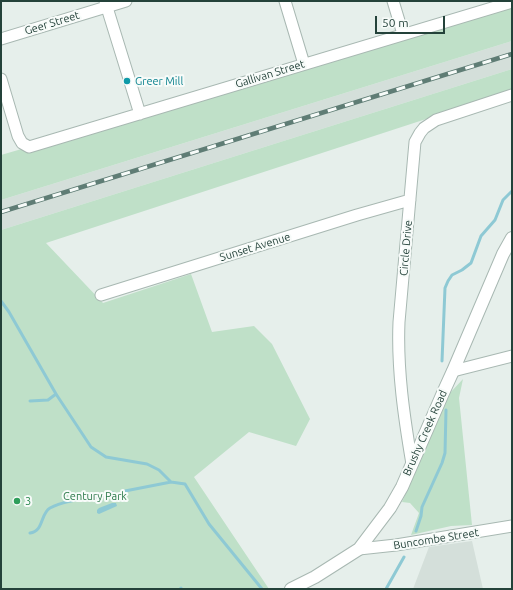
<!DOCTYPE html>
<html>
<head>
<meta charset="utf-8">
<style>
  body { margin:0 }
  #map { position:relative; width:513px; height:590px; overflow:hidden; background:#e6efeb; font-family:Ubuntu,sans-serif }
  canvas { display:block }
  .frame { position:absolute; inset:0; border:2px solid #24423a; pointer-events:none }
  .scale { position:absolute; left:375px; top:16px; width:70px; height:18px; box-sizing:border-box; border:2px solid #24423a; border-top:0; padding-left:5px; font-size:12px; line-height:14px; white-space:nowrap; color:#24423a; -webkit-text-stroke:3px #f7fbf9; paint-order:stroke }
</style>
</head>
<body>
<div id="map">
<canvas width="513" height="590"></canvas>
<div class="frame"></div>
<div class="scale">50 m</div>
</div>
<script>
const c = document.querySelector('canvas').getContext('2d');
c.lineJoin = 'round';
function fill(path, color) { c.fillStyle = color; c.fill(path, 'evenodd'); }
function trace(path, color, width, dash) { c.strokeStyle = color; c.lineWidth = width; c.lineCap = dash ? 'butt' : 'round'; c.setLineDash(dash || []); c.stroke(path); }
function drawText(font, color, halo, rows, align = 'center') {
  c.font = font + ' Ubuntu,sans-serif'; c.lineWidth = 4; c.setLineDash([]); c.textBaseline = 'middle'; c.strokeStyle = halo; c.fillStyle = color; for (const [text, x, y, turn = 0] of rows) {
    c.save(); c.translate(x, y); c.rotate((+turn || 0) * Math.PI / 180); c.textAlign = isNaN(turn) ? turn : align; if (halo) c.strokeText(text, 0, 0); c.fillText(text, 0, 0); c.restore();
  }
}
const built = new Path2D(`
  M512,41v28l-511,161v-30z
  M472,541l11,48h-70l16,-42z`);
const green = new Path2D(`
  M512,6v35l-511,159v-45z
  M512,69v22l-466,152 57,60 88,-29 21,58 42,-6 18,18 38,75 -14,27 -47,-14 -55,45 75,112h-268v-359z
  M463,379l-4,19 13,127 -21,1 -40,9 8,-22 -9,-10 -8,-1 47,-108z`);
const water = new Path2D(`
  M112,503h4l1,3 -18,8 -2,-1v-3l2,-2z`);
const stream = new Path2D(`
  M1,301l8,11 47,82 35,53 15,10 41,7 12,6 12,12 14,2 24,40 53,65
  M442,361l3,-73 3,-7 4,-6 10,-5 9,-7 10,-27 14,-16 8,-20 9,-9
  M30,401l18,-1 8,-6
  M125,491l46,-9
  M416,531l5,-15 1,-9 20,-44 3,-10 1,-43
  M30,533c14,-2 10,-19 20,-25 19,-10 43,-9 63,-15
  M180,589l1,-1
  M386,589l18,-32`);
const minor = new Path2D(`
  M105,1l35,113
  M285,1l19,63
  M393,1l10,33
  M1,39l125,-38
  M1,79l17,57 4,7 7,4 483,-145
  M101,295l256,-80 53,-15
  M453,371l59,-15
  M412,464c-8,-47 -15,-95 -13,-142l16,-180 5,-9 4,-5 12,-8 76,-25
  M359,549l37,-4 116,-19`);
const tertiary = new Path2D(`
  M291,589l24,-12 44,-28 31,-41 12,-21 41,-94 10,-22 50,-117 9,-16`);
const rail = new Path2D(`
  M1,212l511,-158`);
const markers = [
  [127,81,4,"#0f9aa8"],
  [17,501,4,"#2e9e5b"]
];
const streetNames = [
  ["Geer Street",52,23,-17],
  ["Gallivan Street",270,74,-17],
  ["Sunset Avenue",255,247,-17],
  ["Circle Drive",406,248,-85],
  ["Brushy Creek Road",425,433,-66],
  ["Buncombe Street",436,539,-9]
];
const cultureNames = [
  ["Greer Mill",135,81]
];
const parkNames = [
  ["Century Park",95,496]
];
const leisureNames = [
  ["3",25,501]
];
fill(built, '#d4dfda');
fill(green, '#bfe0c8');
fill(water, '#8ec9d4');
trace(stream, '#8ec9d4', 3);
trace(minor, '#a8b8b2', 13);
trace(tertiary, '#a8b8b2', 14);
trace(minor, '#fff', 11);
trace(tertiary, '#fff', 12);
trace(rail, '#5f7d75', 4.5);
trace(rail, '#f7fbf9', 3, [9]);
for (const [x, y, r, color] of markers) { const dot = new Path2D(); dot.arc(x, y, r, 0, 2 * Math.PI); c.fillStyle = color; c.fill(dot); trace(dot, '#f7fbf9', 1.5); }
drawText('11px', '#24423a', '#f7fbf9', streetNames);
drawText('11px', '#0d838f', '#f7fbf9', cultureNames, 'left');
drawText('11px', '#2d7a4b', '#f7fbf9', parkNames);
drawText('11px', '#27864d', '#f7fbf9', leisureNames, 'left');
</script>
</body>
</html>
